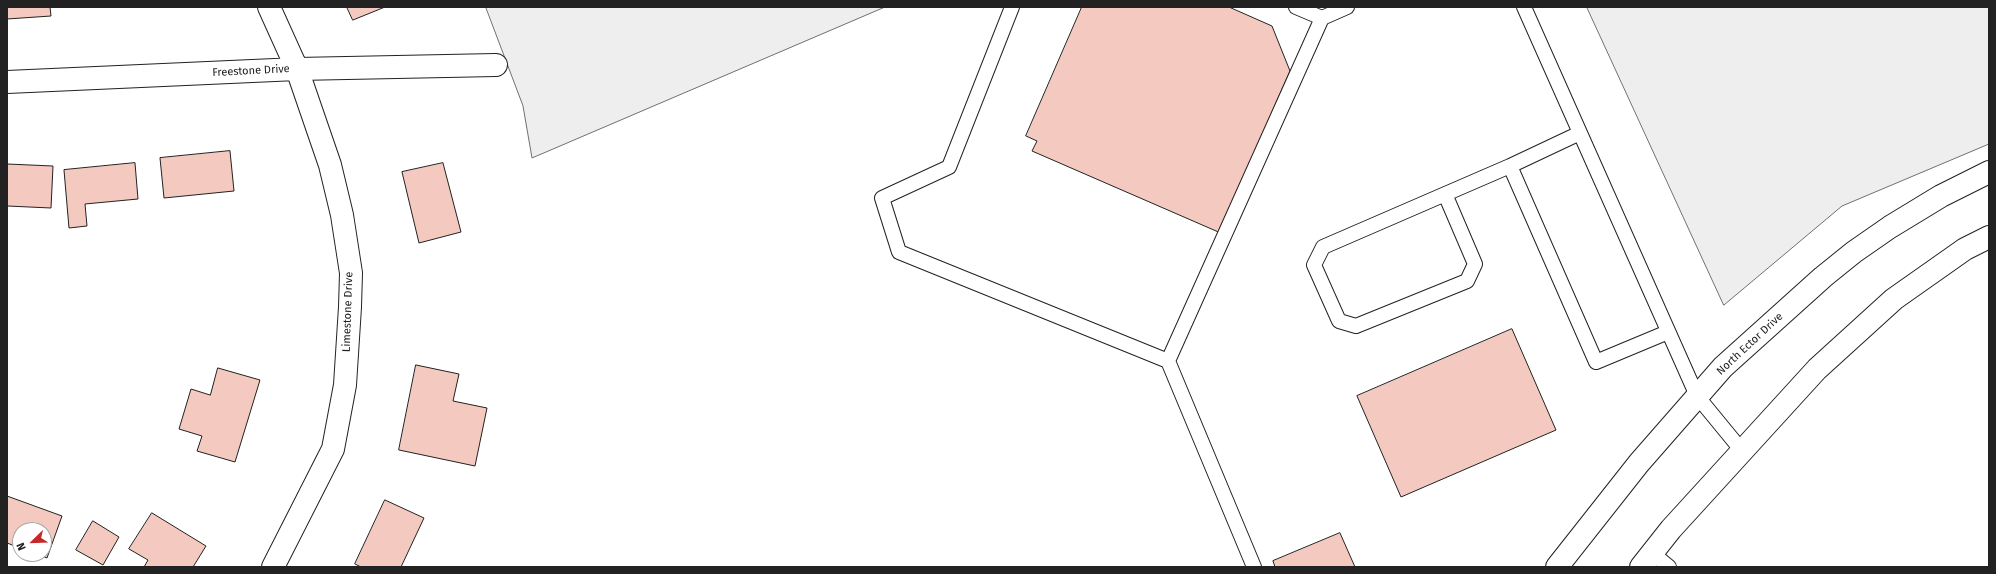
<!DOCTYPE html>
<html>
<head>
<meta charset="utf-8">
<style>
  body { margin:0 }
  #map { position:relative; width:1996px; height:574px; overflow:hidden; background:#fff; font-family:"Fira Sans",sans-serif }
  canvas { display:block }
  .frame { position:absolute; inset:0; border:8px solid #222; pointer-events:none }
  .north { position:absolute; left:12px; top:522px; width:40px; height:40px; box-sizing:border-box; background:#fff; border:1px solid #a7a7a7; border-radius:50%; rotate:247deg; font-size:11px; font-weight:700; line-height:16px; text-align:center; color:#222 }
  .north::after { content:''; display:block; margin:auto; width:14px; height:18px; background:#c62828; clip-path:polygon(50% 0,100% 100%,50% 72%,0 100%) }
</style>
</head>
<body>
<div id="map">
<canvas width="1996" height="574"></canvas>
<div class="frame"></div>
<div class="north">N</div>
</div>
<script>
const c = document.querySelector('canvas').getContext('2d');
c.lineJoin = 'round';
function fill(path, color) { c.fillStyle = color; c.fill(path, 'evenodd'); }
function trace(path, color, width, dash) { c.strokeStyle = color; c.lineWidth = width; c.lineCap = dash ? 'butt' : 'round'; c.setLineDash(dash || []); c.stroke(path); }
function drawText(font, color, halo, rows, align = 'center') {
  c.font = font + ' "Fira Sans",sans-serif'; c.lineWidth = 3; c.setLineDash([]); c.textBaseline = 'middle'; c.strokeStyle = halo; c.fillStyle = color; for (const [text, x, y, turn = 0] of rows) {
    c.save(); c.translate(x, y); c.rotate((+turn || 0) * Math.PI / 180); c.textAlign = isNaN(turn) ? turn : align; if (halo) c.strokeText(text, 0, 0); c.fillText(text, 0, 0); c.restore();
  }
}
const green = new Path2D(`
  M486,7h399l-353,151 -9,-52z
  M1587,7h402v137l-147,62 -118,99z`);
const building = new Path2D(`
  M7,7h43l1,9 -44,3z
  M347,7h38l-32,13z
  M1082,7h147l43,19 18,45 -28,64 3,1 -42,98 -191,-83 5,-10 -11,-5z
  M230,151l4,40 -70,7 -4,-40z
  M135,163l3,36 -53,5 2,22 -18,2 -5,-58z
  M443,163l18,69 -42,11 -17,-71z
  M7,164l46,2 -2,42 -44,-2z
  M1512,329l44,101 -155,67 -44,-101z
  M416,365l43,9 -6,27 34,7 -12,58 -76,-16z
  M218,368l42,12 -25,82 -38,-11 5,-15 -23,-7 12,-40 19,6z
  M7,496l55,20 -15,42 -10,-4h7v-24h-24v18l-13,-5z
  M385,500l39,18 -23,49h-40l-6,-3z
  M152,513l54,33 -13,21h-49l4,-7 -19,-11z
  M93,521l26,16 -16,28 -27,-15z
  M1340,533l15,34h-80l-2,-6z`);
const lane = new Path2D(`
  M1012,7l-63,160 -67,31 17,54 269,109 86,206
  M1296,7l26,11
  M1524,7l173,389 46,56
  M1580,133l-70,33 86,196 72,-30
  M1445,194l30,70 -8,17 -111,45 -17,-5 -25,-56 9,-18 187,-81
  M1168,361l154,-343 25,-11
  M1652,553l17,14`);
const street = new Path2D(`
  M269,7l28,62 33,96 12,50 9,58 -1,34 -5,78 -12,64 -60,118
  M7,82l290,-13 199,-4`);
const secondary = new Path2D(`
  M1557,567l82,-104 84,-96 100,-90 31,-25 36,-25 51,-31 48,-24
  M1641,567l30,-38 146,-160 77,-70 71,-50 24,-12`);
const streetNames = [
  ["Freestone Drive",251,71,-3],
  ["Limestone Drive",348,312,-88],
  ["North Ector Drive",1750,344,-43]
];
fill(green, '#eee');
trace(green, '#6f6f6f', 1);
fill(building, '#f3c9c0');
trace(building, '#222', 1);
trace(lane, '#222', 16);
trace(street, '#222', 24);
trace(secondary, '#222', 24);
trace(lane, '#fff', 14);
trace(street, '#fff', 22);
trace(secondary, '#fff', 22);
drawText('11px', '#222', '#fff', streetNames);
</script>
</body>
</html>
